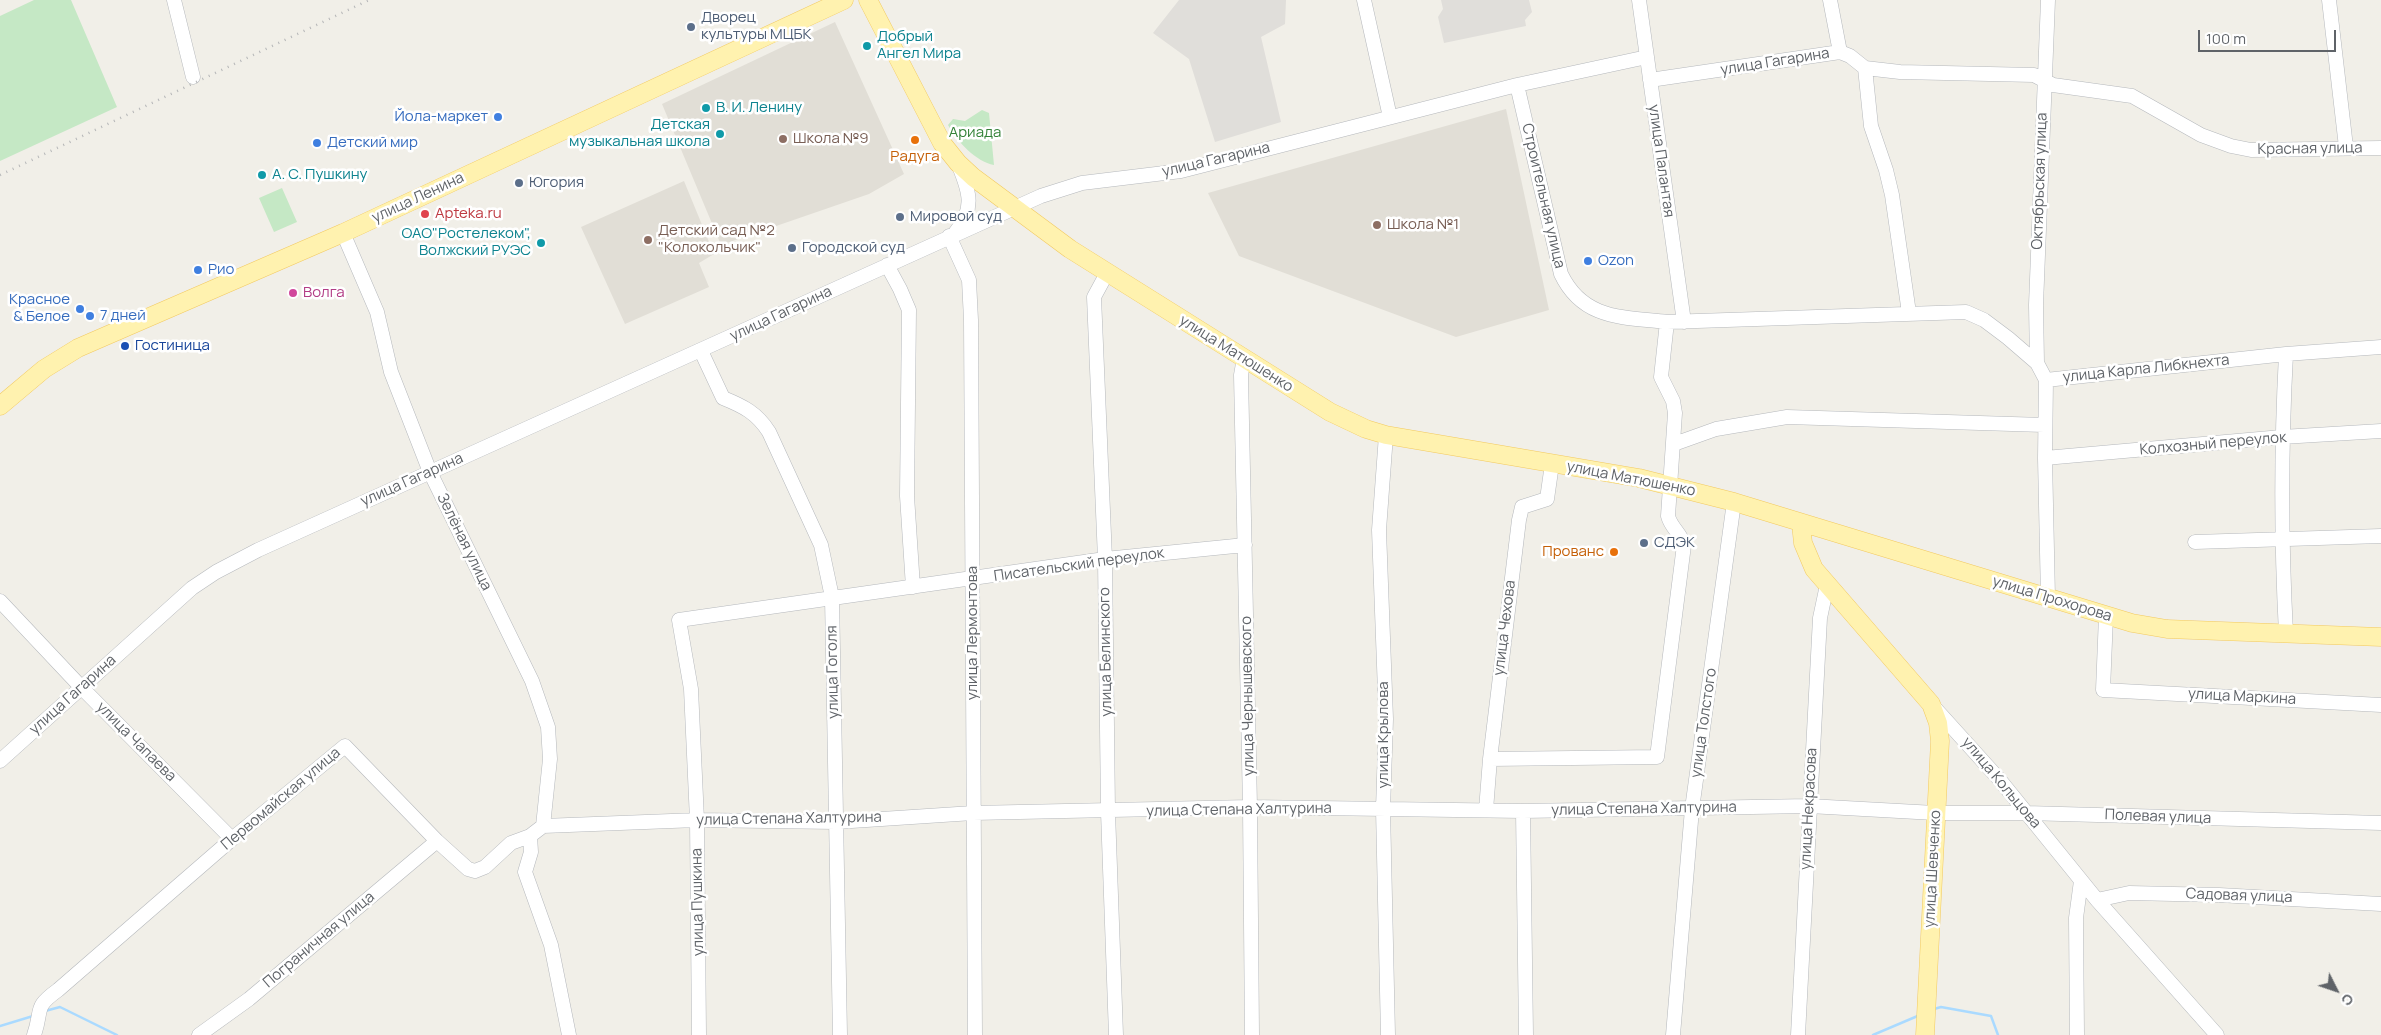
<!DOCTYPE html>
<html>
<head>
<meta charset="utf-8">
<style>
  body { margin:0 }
  #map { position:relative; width:2381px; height:1035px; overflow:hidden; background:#f1efe8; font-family:Manrope,sans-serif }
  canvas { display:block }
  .north { position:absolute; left:2311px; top:965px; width:50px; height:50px; -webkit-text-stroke:4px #fff; paint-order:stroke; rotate:131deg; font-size:14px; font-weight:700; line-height:20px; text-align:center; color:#5f6368 }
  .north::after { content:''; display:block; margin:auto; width:18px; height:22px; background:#5f6368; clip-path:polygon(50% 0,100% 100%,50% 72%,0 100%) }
  .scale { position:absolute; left:2198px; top:30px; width:138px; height:22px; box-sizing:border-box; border:2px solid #5f6368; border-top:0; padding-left:6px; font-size:15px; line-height:18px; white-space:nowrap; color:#5f6368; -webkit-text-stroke:4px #fff; paint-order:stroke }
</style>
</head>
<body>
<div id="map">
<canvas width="2381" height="1035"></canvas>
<div class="north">С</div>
<div class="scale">100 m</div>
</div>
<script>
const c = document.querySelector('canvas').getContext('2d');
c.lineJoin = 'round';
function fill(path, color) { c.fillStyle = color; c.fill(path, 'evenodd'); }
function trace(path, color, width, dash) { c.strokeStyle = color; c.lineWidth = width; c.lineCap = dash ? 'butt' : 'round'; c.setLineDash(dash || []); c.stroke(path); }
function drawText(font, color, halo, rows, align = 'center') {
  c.font = font + ' Manrope,sans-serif'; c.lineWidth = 5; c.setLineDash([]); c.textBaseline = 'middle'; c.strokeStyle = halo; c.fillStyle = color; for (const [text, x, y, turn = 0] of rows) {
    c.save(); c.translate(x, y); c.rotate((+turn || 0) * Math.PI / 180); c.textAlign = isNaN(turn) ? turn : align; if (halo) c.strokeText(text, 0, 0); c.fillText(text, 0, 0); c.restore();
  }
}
const industrial = new Path2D(`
  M1179,0h107l-1,24 -24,13 20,85 -66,20 -26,-83 -36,-26z
  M1441,0h88l3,12 -7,8 1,6 -82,17 -6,-26 5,-8z`);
const education = new Path2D(`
  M835,22l69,152 -35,20 -148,51 -59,-141z
  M1506,109l43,201 -93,27 -217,-81 -31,-63z
  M684,181l30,73 -15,9 10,24 -84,37 -44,-97z`);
const green = new Path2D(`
  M34,0h37l46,107 -117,54v-145z
  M982,110l7,3 5,52c-18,-3 -37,-24 -46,-40l5,-6 12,2z
  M282,188l15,34 -23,10 -15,-34z`);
const stream = new Path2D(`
  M1934,1009l7,-2 50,9 7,19
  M45,1011l15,-4 57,28
  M0,1026l33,-10
  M1873,1035l47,-20`);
const minor = new Path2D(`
  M174,0l19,77
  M1364,0l26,117
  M1639,0l45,322
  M1830,0l10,52
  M2329,0l17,147
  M1865,68l6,58 15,44 6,25 17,118
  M1650,80l190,-28 10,4 15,12 35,4 134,3 19,10 79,11 69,39 30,11 20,4 130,-2
  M1517,85l44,189c22,46 62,43 106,48l299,-10 18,8 24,18 29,25 9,17 -1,78 3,140
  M343,233l34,79 14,60 39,100 102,209 16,46 2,32 -7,67
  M955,233c20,-24 15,-40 4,-67
  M949,236l20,44 2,40 4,715
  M887,265l13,24 9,21 -2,186 6,91
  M1107,273l-13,24 11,262 3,253 8,223
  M701,351l22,47c20,8 34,15 46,34l52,113 11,52 8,438
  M1244,358l-3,17 9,432 2,228
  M2037,363l-1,-58 12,-305
  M2046,380l240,-26 95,-7
  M1386,435l-7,95 7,189 -3,90 5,226
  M1674,444l42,-15 71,-12 257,8
  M2045,458l237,-21 99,-6
  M2195,542l186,-6
  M0,601l81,86 151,152
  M2106,616l-3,74 278,15
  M2286,633c-5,-93 -5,-185 0,-279
  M1933,706l66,73 98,121 120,135
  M1490,759l167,-2 27,-212c-3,-12 -13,-17 -16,-29l7,-103 -2,-12 -12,-24 6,-55
  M0,761l192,-173 24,-16 42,-22 783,-354 41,-13 99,-12 336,-86 130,-28
  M1486,810l4,-51 29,-239 3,-13 25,-8 5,-35
  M1523,811l3,224
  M543,826l154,-6 139,2 137,-9 277,-6 273,4 286,-5 126,7h91l355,10
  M530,836l1,16 -6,20 26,73 18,90
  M2097,900l32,-7 90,2 162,9
  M34,1035c9,-26 -1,-27 24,-45l174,-151 113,-93 92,95 31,28 7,2 10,-4 26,-24 19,-7 13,-10
  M199,1035l50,-36 188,-158
  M699,1035l-2,-215 -6,-131 -12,-69 426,-61 140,-14
  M1673,1035l19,-226 42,-307
  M1798,1035l22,-417 7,-33
  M2077,1035l-1,-117 5,-37`);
const major = new Path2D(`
  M868,0l74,143 16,20 15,14 97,72 260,163 36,17 20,6 253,43 95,24 398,121 35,6 214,8
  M0,406l44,-37 34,-21 265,-115 501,-233
  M1801,524l2,19 11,26 117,135 7,19 2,18 -15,294`);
const rail = new Path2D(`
  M0,175l369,-175`);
const markers = [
  [691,27,5,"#5c6f8a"],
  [867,46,5,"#0f9aa8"],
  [706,108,5,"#0f9aa8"],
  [498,117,5,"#3f7fe0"],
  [720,134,5,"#0f9aa8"],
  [783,139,5,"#8d6e63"],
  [915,140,5,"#e8710a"],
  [317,143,5,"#3f7fe0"],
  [262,175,5,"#0f9aa8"],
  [519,183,5,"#5c6f8a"],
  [425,214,5,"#e0444e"],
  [900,217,5,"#5c6f8a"],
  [1377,225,5,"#8d6e63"],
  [648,240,5,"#8d6e63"],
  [541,243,5,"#0f9aa8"],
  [792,248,5,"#5c6f8a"],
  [1588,261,5,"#3f7fe0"],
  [198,270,5,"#3f7fe0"],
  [293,293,5,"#d1479c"],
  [80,309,5,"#3f7fe0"],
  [90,316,5,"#3f7fe0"],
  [125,346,5,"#1a4fb4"],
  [1644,543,5,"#5c6f8a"],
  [1614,552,5,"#e8710a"]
];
const serviceNames = [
  ["Дворец",701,18],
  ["культуры МЦБК",701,35],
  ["Югория",529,183],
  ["Мировой суд",910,217],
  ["Городской суд",802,248],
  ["СДЭК",1654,543]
];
const cultureNames = [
  ["Добрый",877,37],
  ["Ангел Мира",877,54],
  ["В. И. Ленину",716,108],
  ["Детская",710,125,"right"],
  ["музыкальная школа",710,142,"right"],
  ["А. С. Пушкину",272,175],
  ["ОАО\"Ростелеком\",",531,234,"right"],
  ["Волжский РУЭС",531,251,"right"]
];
const streetNames = [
  ["улица Гагарина",1775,62,-9],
  ["Красная улица",2310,149,-1],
  ["улица Гагарина",1216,160,-13],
  ["улица Палантая",1661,161,82],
  ["Октябрьская улица",2040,181,-88],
  ["Строительная улица",1543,196,77],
  ["улица Ленина",418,198,-25],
  ["улица Гагарина",781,314,-25],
  ["улица Матюшенко",1236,354,32],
  ["улица Карла Либкнехта",2146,369,-6],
  ["Колхозный переулок",2213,444,-5],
  ["улица Матюшенко",1631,479,11],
  ["улица Гагарина",412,480,-24],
  ["Зелёная улица",464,542,64],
  ["Писательский переулок",1079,565,-8],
  ["улица Прохорова",2052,599,17],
  ["улица Чехова",1505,628,-83],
  ["улица Лермонтова",973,633,-90],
  ["улица Белинского",1106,652,-91],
  ["улица Гоголя",833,672,-91],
  ["улица Гагарина",73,695,-42],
  ["улица Чернышевского",1248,696,-91],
  ["улица Маркина",2242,697,3],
  ["улица Толстого",1704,723,-82],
  ["улица Крылова",1384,735,-90],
  ["улица Чапаева",136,742,45],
  ["улица Кольцова",2001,783,50],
  ["Первомайская улица",281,799,-40],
  ["улица Степана Халтурина",1644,809,-1],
  ["улица Некрасова",1809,809,-87],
  ["улица Степана Халтурина",1239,810,-1],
  ["Полевая улица",2158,817,2],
  ["улица Степана Халтурина",789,819,-1],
  ["улица Шевченко",1933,869,-87],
  ["Садовая улица",2239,896,2],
  ["улица Пушкина",698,902,-91],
  ["Пограничная улица",319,940,-40]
];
const shopNames = [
  ["Йола-маркет",488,117,"right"],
  ["Детский мир",327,143],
  ["Ozon",1598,261],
  ["Рио",208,270],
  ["Красное",70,300,"right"],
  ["& Белое",70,317,"right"],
  ["7 дней",100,316]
];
const parkNames = [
  ["Ариада",975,133]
];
const educationNames = [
  ["Школа №9",793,139],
  ["Школа №1",1387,225],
  ["Детский сад №2",658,231],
  ["\"Колокольчик\"",658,248]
];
const foodNames = [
  ["Радуга",915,157],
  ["Прованс",1604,552,"right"]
];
const healthNames = [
  ["Apteka.ru",435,214]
];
const hotelNames = [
  ["Волга",303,293]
];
const transitNames = [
  ["Гостиница",135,346]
];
fill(industrial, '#e0deda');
fill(education, '#e1ded6');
fill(green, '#c5e8c5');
trace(stream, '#aadaff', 2.5);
trace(minor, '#b5b8bc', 15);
trace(major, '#f2c960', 19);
trace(minor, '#fff', 14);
trace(major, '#fff2af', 18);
trace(rail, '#b6b7b8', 2.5, [1, 6]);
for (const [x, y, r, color] of markers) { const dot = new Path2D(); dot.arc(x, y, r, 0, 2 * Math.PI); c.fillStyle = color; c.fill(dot); trace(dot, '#fff', 2); }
drawText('15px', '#4e5e75', '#fff', serviceNames, 'left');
drawText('15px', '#0d838f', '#fff', cultureNames, 'left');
drawText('15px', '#5f6368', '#fff', streetNames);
drawText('15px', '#366cbe', '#fff', shopNames, 'left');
drawText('15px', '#348238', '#fff', parkNames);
drawText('15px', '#785e54', '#fff', educationNames, 'left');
drawText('15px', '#c56008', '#fff', foodNames);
drawText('15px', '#be3a42', '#fff', healthNames, 'left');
drawText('15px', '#b23c85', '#fff', hotelNames, 'left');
drawText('15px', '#164399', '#fff', transitNames, 'left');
</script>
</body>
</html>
